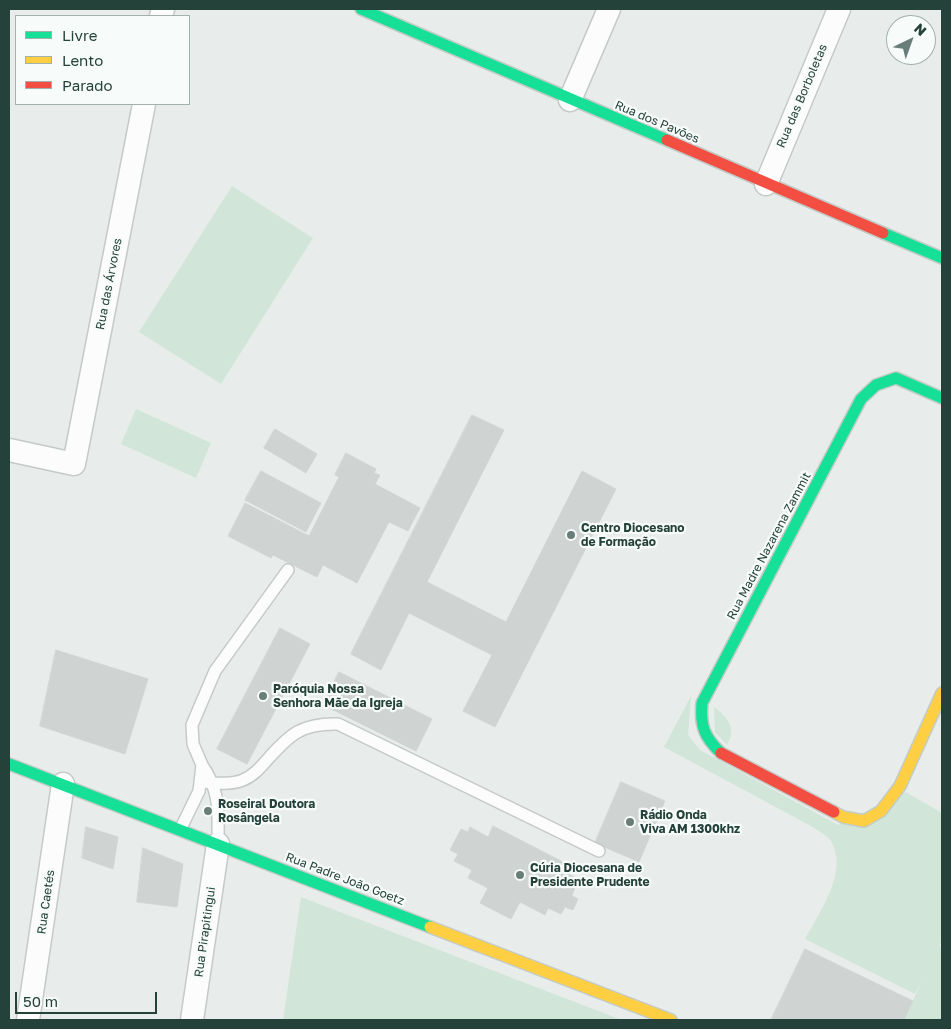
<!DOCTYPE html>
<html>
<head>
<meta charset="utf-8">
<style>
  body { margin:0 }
  #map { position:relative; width:951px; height:1029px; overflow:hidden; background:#e8edeb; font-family:"Golos Text",sans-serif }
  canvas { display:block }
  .frame { position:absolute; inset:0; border:10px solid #24423a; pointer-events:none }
  .legend { position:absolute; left:15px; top:15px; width:175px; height:90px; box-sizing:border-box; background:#f7fbf9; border:1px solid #a3b1ad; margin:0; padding:6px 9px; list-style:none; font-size:15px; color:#24423a }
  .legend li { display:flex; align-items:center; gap:10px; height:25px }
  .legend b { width:25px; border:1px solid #a3b1ad }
  .north { position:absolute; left:886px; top:15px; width:50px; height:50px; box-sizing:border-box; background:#f7fbf9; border:1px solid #a3b1ad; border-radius:50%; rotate:42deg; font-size:14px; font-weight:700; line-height:20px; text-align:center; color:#24423a }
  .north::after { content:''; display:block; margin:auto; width:18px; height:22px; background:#697e78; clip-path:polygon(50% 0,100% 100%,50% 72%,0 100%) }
  .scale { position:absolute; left:15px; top:992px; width:142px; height:22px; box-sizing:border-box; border:2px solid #24423a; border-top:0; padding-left:6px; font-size:15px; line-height:18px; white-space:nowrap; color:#24423a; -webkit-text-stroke:4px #f7fbf9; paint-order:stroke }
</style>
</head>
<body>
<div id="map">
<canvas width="951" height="1029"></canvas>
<div class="frame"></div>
<ul class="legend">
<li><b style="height:6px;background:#16e098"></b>Livre</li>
<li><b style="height:6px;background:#ffcf43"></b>Lento</li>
<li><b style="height:6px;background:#f24e42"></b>Parado</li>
</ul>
<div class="north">N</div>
<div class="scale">50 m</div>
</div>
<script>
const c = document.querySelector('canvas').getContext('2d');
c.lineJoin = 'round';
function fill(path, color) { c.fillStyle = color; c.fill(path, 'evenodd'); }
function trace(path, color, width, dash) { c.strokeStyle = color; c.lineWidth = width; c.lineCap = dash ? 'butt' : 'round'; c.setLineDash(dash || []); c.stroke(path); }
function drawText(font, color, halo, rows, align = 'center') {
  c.font = font + ' "Golos Text",sans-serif'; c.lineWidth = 4.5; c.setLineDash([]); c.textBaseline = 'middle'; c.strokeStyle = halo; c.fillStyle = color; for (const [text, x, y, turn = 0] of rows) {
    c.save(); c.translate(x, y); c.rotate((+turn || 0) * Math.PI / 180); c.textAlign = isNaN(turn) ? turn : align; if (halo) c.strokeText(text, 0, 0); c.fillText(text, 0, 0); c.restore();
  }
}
const green = new Path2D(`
  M232,186l81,52 -92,146 -82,-52z
  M136,409l75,34 -15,35 -75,-34z
  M691,696l-3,39 12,15 138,75 68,-33 36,21v128l-3,5 3,2v72h-38l18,-39 -7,13 -110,-55c14,-27 44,-67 26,-98 -4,-6 -16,-12 -22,-16l-145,-78z
  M714,707c14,10 23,22 13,38l-12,-13z
  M301,897l321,123h-339z`);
const building = new Path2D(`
  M472,415l32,15 -77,152 79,40 76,-151 34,18 -121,238 -32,-16 29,-56 -83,-42 -28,57 -30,-16z
  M275,429l42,25 -11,19 -42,-25z
  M346,453l30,16 -2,4 6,2 -5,9 45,24 -12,23 -19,-9 -32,61 -34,-18 -6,12 -44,-22 -2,3 -43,-22 17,-33 64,33 30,-59 -4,-2z
  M261,471l60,32 -15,29 -61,-32z
  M280,628l30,16 -63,120 -30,-15z
  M56,650l92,29 -23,75 -85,-28z
  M339,672l93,47 -16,32 -93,-46z
  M621,782l44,19 -26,61 -44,-19z
  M493,826l76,39 -4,7 13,7 -6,17 6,3 -5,11 -8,-3 -4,7 -13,-6 -3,7 -25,-13 -9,17 -31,-16 8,-15 -20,-10 4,-8 -18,-9 4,-7 -8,-4 11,-21 7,3 2,-5 18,10z
  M86,827l32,10 -5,32 -31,-11z
  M143,848l40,16 -6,43 -40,-5z
  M805,949l108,52 -9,19h-133z`);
const lane = new Path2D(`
  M202,765l-9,-21 -1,-19 23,-54 73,-101
  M201,782c14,1 30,3 42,-2 10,-4 17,-12 24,-20 23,-26 35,-37 71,-36l261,127
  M180,830l19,-39 3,-26c19,28 16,46 16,79`);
const street = new Path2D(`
  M161,16l2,-7
  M570,100l39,-91
  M766,184l73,-175
  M9,450l65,14 70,-360
  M28,1020l35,-236
  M192,1020l26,-176`);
const fast = new Path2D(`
  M361,9l306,131
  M883,233l59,25
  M721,753c-17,-16 -21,-27 -19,-50l159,-304 15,-14 20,-7 46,20
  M9,764l421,163`);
const slow = new Path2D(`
  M834,812l9,5 21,4 17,-10 19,-25 42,-93
  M430,927l241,93`);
const jam = new Path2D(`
  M667,140l216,93
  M721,753l113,59`);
const markers = [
  [571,535,5,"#697e78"],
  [263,696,5,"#697e78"],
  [208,811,5,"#697e78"],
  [630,822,5,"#697e78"],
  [520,875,5,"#697e78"]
];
const streetNames = [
  ["Rua das Borboletas",802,96,-67],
  ["Rua dos Pavões",657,122,23],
  ["Rua das Árvores",109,284,-79],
  ["Rua Madre Nazarena Zammit",769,546,-62],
  ["Rua Padre João Goetz",345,879,21],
  ["Rua Caetés",46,902,-82],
  ["Rua Pirapitingui",205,932,-82]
];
const poiNames = [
  ["Centro Diocesano",581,528],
  ["de Formação",581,542],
  ["Paróquia Nossa",273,689],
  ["Senhora Mãe da Igreja",273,703],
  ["Roseiral Doutora",218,804],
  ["Rosângela",218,818],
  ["Rádio Onda",640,815],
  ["Viva AM 1300khz",640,829],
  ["Cúria Diocesana de",530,868],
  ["Presidente Prudente",530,882]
];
fill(green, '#d1e6d8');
fill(building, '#cfd4d2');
trace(building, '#d1d6d4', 1);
trace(lane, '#c5cac8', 14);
trace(street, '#c5cac8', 25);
trace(fast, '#c3cbc8', 14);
trace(slow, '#c3cbc8', 14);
trace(jam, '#c3cbc8', 14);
trace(lane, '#fcfcfc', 11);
trace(street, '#fcfcfc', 22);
trace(fast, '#16e098', 11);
trace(slow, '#ffcf43', 11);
trace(jam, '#f24e42', 11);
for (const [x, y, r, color] of markers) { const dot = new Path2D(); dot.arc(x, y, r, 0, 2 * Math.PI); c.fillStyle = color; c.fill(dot); trace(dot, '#f7fbf9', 2); }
drawText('12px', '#24423a', '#f7fbf9', streetNames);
drawText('bold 12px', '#24423a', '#f7fbf9', poiNames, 'left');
</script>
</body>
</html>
